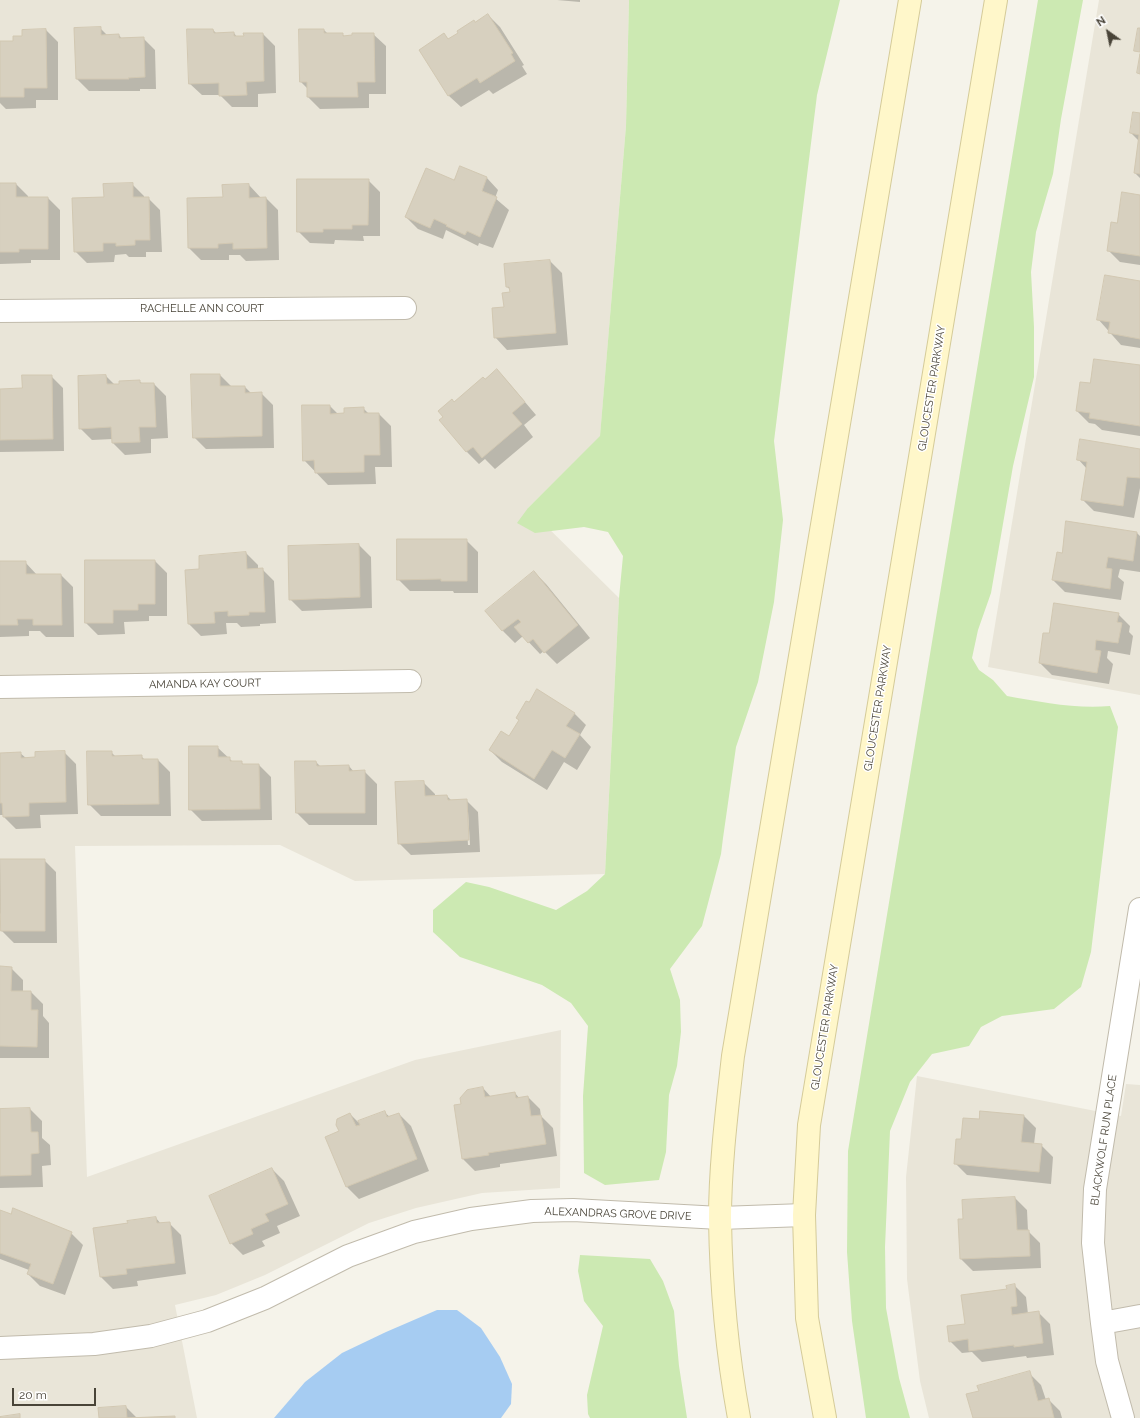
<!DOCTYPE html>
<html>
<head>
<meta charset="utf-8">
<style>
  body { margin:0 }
  #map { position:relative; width:1140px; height:1418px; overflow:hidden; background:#f5f3ea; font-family:Raleway,sans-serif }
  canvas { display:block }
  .north { position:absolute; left:1088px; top:12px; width:40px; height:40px; -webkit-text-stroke:3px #fff; paint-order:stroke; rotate:327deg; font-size:11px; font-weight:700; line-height:16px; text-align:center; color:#494438 }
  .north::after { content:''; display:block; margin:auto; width:14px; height:18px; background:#494438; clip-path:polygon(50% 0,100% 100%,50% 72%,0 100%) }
  .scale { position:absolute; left:12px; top:1388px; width:84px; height:18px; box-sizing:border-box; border:2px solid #494438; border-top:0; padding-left:5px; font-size:12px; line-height:14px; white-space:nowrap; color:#494438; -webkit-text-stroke:3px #fff; paint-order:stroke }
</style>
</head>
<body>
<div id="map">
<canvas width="1140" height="1418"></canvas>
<div class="north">N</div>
<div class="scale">20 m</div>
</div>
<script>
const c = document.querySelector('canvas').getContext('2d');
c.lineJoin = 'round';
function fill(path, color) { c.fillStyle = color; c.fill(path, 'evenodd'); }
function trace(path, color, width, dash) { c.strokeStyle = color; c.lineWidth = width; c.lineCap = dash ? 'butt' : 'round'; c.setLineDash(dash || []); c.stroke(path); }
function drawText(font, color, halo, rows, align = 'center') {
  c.font = font + ' Raleway,sans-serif'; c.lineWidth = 3; c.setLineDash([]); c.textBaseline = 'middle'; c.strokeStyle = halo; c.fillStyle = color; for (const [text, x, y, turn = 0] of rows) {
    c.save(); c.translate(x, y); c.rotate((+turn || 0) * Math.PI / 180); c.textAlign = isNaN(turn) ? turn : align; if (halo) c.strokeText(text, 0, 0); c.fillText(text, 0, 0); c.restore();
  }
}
const residential = new Path2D(`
  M0,0h629l-3,126 -26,311 -72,71 91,90 -14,276 -250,7 -75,-36 -205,1 12,331 328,-117 146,-30 -1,158 -78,5 -66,15 -47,15 -104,52 -49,20 -41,10 22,113h-197z
  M1099,0h41v695l-152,-28z
  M917,1076l204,40 5,-32 14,1v333h-211l-9,-37 -13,-102 -1,-102z`);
const green = new Path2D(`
  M629,0h211l-23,95 -43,346 9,79 -9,82 -16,80 -22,65 -13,91 -2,16 -19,72 -32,43 10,31 1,32 -4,34 -8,29 -3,57 -7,28 -54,5 -21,-12 -1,-77 5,-70 -17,-23 -29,-18 -82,-28 -27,-25v-22l33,-28 23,5 67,23 31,-19 18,-17 14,-276 4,-42 -15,-24 -24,-5 -49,6 -18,-10 11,-15 72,-72 26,-310z
  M1038,0h45l-22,119 -8,55 -17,58 -5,40 3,55v50l-21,89 -22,127 -13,37 -6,28 7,12 14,10 14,16c34,6 68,13 103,10l8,21 -27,225 -10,35 -27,22 -52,7 -21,11 -12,19 -37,8 -22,28 -20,49 -5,116 1,61 13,70 11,40h-44l-14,-97 -5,-69 1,-101z
  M580,1255l70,4 13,22 11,30 5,55 8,52h-97l-2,-4 -1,-19 16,-69 -19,-25 -6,-30z`);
const water = new Path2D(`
  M437,1310h20l24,18 19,29 12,27 -1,20 -10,14h-227l31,-36 37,-29 44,-21z`);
const shadow = new Path2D(`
  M557,0h23v2z
  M488,15l12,12 24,38 -2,1 5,8 -34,20 -4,-4 -28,17 -12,-11 -29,-46 24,-15 5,5z
  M100,28l8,8 11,-1 3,4 21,-1 12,12 1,39h-16v2h-51l-12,-12z
  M46,30l12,12v58h-22v8l-30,1 -6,-6v-61h14l9,-5z
  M213,30l4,4 17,-1 3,4h8l-1,-3h19l12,12 1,47 -18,1v13h-26l-12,-12h-18l-13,-12z
  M324,30l4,4h14l3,3 28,-3 13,12v48h-17v14l-49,1 -12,-12v-8l-7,-7z
  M1140,114v64l-5,-5 4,-32 -8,-8z
  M487,178l11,12 -3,8 14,12 -16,38 -14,-5 -1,3 -32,-16 -3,9 -25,-10 -12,-12 49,-36z
  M368,180l12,12v44h-17l1,5 -29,-1 -1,4 -24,-1 -12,-12z
  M0,184h16l12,12v2h20l12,12v50h-29v3l-31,1z
  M132,184l12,12v2h4l12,12 2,42h-16v5h-17l-3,-3 -11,1 -1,7 -27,1 -12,-12 30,-53z
  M249,185l12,13h5l12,12 1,50 -33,1 -6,-6h-11v5h-28l-12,-12 -1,-49 36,-1z
  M1140,196v69l-20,-3 -12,-12z
  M550,261l12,12 6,72 -61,5 -12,-13 16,-47 -4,-3z
  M1140,282v66l-19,-3 -23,-26z
  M1140,366v70l-38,-6 -7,-6 -6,-1 -12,-12 14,-27z
  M497,370l11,12 28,33 -12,10 9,12 -38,32 -10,-10 -6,5 -12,-12 -26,-32 13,-17z
  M220,375l12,12h13l7,7 9,-1 12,12 1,43 -68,1 -12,-12z
  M51,376l12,12 1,63 -64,1v-62l23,-1z
  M106,376l9,9 24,-4 4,3h11l12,12 2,42 -17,1v14l-26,2 -12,-12v-4l-21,1 -12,-12z
  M330,406l9,9 24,-7 6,6h10l12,12 1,41h-17l1,17 -48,1 -24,-25z
  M1140,450v38l-6,30 -40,-7 -12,-12 5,-30 -9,-10z
  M1067,522l70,11 3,3v36l-20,-3 -2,8 6,5 -3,18 -56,-8 -12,-12 10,-26z
  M466,540l12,12v41h-24l-1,-2h-43l-12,-12z
  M359,545l12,12 1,51 -70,3 -12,-12z
  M246,553l12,12v4h4l12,12 2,42 -16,1v2l-19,1 -4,-4h-11l1,11 -26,2 -12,-12 11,-54z
  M155,561l12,12v43h-18v5l-25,1 1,12 -27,1 -12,-12z
  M25,562l12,13h24l12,12 1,50h-28l-6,-6h-11v5l-29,1v-62z
  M534,572l12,12 44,54 -33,26 -13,-13 -4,3 -17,-18 -8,7 -12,-12 -16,-20z
  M1118,614l12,12 -1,6 4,4 -3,19 -22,-4 -1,7 6,6 -4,20 -57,-9 -12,-12 10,-29z
  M574,713l12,12 -6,10 11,12 -14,23 -13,-8 -17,28 -45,-28 -12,-12z
  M217,747l16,15h8l3,3h15l12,12 1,43 -70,1 -12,-12z
  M64,752l12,12 2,50 -38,1 1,13 -25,1 -12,-12v-2h-4v-61l20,-1 6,5h10z
  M111,752l5,5 25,-1 4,4h13l12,12 1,44h-70l-12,-12z
  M316,762l5,5 28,-1 5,6h11l12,12v41h-68l-12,-12z
  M423,782l12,12v3l12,-1 5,5 14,-1 12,12 2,40 -69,3 -12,-12zM466,812h2l2,33h-2z
  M0,860h44l12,12 1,71h-43l-12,-12v-16l-2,-2z
  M0,967l11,1 12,12v12h8l12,12v12l6,7v35h-49z
  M483,1088l8,9 24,-4 5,6 8,-2 12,12 1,7 12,12 4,28 -57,8v3l-25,4 -12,-12 -8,-53 8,-1z
  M30,1109l12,12v17l8,7 1,20 -9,1 1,21 -43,1v-78z
  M384,1112l6,5 9,-3 12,12 18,45 -70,28 -12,-12 -20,-50 13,-5 10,-18 8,8z
  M1024,1116l12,12 -2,16 7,1 12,12 -2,27 -84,-9 -12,-12 7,-23 18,-20z
  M272,1169l12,12 16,35 -23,10 3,7 -18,8 3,5 -22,9 -12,-12z
  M1015,1198l12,12 1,21 12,12 1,25 -68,3 -12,-12 3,-39z
  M0,1213l71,20 12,12 -18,50 -25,-9 -12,-12 1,-4 -29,-11z
  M156,1218l5,6 8,-1 12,12 5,39 -49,7 1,5 -25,3 -12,-12 -7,-48z
  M1014,1285l12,12 2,17 10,-2 12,12 4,31 -27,3 -1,-2 -44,6 -10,-10 -10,1 -12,-12 16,-16z
  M1029,1373l12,12 5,15 2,-1 12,12 2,7h-88z
  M126,1407l11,11h-37z`);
const building = new Path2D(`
  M488,14l25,39 -2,1 4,7 -35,22 -3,-5 -29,18 -29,-46 25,-17 4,6 10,-6 -1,-2 17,-11 1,2z
  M101,27v8l18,-1v4l25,-1 1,40 -17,1 1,1h-53l-2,-51z
  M1138,28h2v24l-6,-1z
  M46,29l1,59h-23v9h-24v-56h13v-5h9v-6z
  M187,29h26l1,4 20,-1v4h10l-1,-3h20l1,48 -18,1 1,13 -28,1v-13l-30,1z
  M299,29h25v4h19v3l9,-1v-2h22l1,49h-18l1,15h-51v-15h-7z
  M1140,54v20l-3,-1z
  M1133,112l7,1v61l-6,-1 5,-38 -9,-2z
  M460,166l27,11 -5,14 15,6 -17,40 -13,-6 -2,4 -19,-9 1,-1 -13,-6 -4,9 -25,-11 21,-49 28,12z
  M297,179h72l-1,46h-16v4h-29v3h-26z
  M0,183h16v14h32v52h-29v3h-19z
  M133,183v14h16l1,43h-15v5l-19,1v-3h-13v8l-29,1 -2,-54 32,-1 -1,-13z
  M249,184v14l17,-1 1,51 -34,1v-6l-15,1v4h-30l-1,-50 36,-1 -1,-12z
  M1122,192l18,3v61l-33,-5 4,-29 6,1z
  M550,260l6,73 -62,5 -2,-30 12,-1 -2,-14 8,-1 -1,-5h-3l-2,-23z
  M1105,275l35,6v58l-32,-6 2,-11 -13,-2z
  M1094,359l46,6v61l-51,-8 1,-5 -14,-2 4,-29 10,1z
  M497,369l28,33 -13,11 10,11 -40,34 -9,-11 -7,5 -27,-32 4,-3 -5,-6 14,-12 2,3 29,-25 2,2z
  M191,374h29v12h25v7l17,-1v44l-69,2z
  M22,375h30l1,64 -53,1v-51l22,-1z
  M106,375l1,9h12v-3l21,-1v3h14l2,44h-17l1,15 -28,1 -1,-16 -32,2 -1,-53z
  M302,405h28v9l14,-1v-5l20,-1v6h15l1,42h-16v17l-49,1 -1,-13 -11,1z
  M1080,439l60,10v29l-13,-1 -4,29 -42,-6 6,-38 -10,-2z
  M1066,521l71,11 -4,29 -25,-4 -2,11 6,1 -2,20 -58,-9 5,-28 5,1z
  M397,539h70v42h-26v-2l-44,1z
  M359,544l1,53 -71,3 -1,-54z
  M246,552l1,17 16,-1 2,44h-16v3l-21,1v-5l-14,1 1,11 -27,1 -3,-54 14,-1v-13z
  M85,560h70v44h-17v6h-25v13h-28z
  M0,561h26v13h35l1,51h-29v-6h-16l1,6h-18z
  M534,571l44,54 -34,28 -11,-14 -5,4 -14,-16 7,-5 -3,-3 -16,12 -17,-20z
  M1054,603l65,10 -2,9 5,1 -4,20 -22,-3 -1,10 6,1 -4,22 -58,-10 4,-30h6z
  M537,689l38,24 -9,13 14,8 -15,24 -13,-8 -18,29 -45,-29 12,-19 8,5 10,-16 -3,-2 10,-17 3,1z
  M189,746h29v11h12v4h12v3h17l1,45 -71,1z
  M65,751l1,51 -37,1v13l-26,1 -1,-14h-2v-50l21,-1v6l14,-1v-5z
  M87,751h25v5l30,-1v4h16l1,45 -71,1z
  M295,761h21l1,5 32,-1v6l16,-1v43h-69z
  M424,781l1,15 22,-1 1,5 19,-1 2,41 -71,4 -3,-62z
  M0,859h45v72h-44z
  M0,966l12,1 -1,24h20v19h7l-1,37 -37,-1z
  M483,1087l2,10 30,-5 1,6 12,-2 3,20 10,-1 5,29 -58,9 1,2 -27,4 -8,-54 7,-1 -1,-6 7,-8z
  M30,1108l1,24h7l1,21 -8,1v21l-31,1v-67z
  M385,1111l2,6 12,-4 18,46 -71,28 -21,-50 14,-6 -3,-6 1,-6 13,-6 6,13 4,-1 -2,-4z
  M980,1111l44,4 -3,27 21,2 -3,28 -85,-8 2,-25h5l2,-21 16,1z
  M272,1168l16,36 -23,10 4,7 -18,8 2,5 -23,10 -21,-48z
  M1015,1197l2,33h12l1,26 -70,3 -2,-40h5l-1,-19z
  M13,1208l59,24 -19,52 -26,-10 4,-10 -31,-11v-43l11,4z
  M156,1217l1,6 13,-1 5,41 -49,6 1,5 -27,3 -7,-49 35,-5 -1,-2z
  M1015,1284l2,22 -6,1 1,8 27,-4 4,32 -29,4v-2l-45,6 -1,-12 -19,3 -2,-16 18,-2 -4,-29 46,-6 -1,-3z
  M1030,1371l8,30 11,-3 5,20h-81l-7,-24 13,-3 -2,-5z
  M126,1406l1,12 48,-2v2h-76l-1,-10z
  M20,1414v4h-20v-1z`);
const minor = new Path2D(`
  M0,311l405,-3
  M0,687l410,-6
  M1102,1323l38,-7
  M0,1348l94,-4 57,-8 56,-15 58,-23 83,-42 66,-24 57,-13 61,-8 41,-1 147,8 84,-3
  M1123,1418l-16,-57 -5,-38 -9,-80 2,-54 45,-280`);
const secondary = new Path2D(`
  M739,1418c-12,-65 -18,-132 -19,-199 0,-54 7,-109 13,-163l177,-1056
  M825,1418l-18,-100 -3,-103 5,-90 187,-1125`);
const streetNames = [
  ["RACHELLE ANN COURT",202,309],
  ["GLOUCESTER PARKWAY",932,388,-81],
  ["AMANDA KAY COURT",205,684,-1],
  ["GLOUCESTER PARKWAY",878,708,-81],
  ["GLOUCESTER PARKWAY",825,1027,-81],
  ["BLACKWOLF RUN PLACE",1104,1140,-82],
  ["ALEXANDRAS GROVE DRIVE",618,1214,2]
];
fill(residential, '#e9e5d8');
fill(green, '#cce9b2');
fill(water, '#a6ccf2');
fill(shadow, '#0003');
fill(building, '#d7d0bf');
trace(building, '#d2c8b2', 1);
trace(minor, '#c1bbac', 24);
trace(secondary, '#d5cb99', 24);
trace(minor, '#fff', 22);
trace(secondary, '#fff7ca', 22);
drawText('11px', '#494438', '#fff', streetNames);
</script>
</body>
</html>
